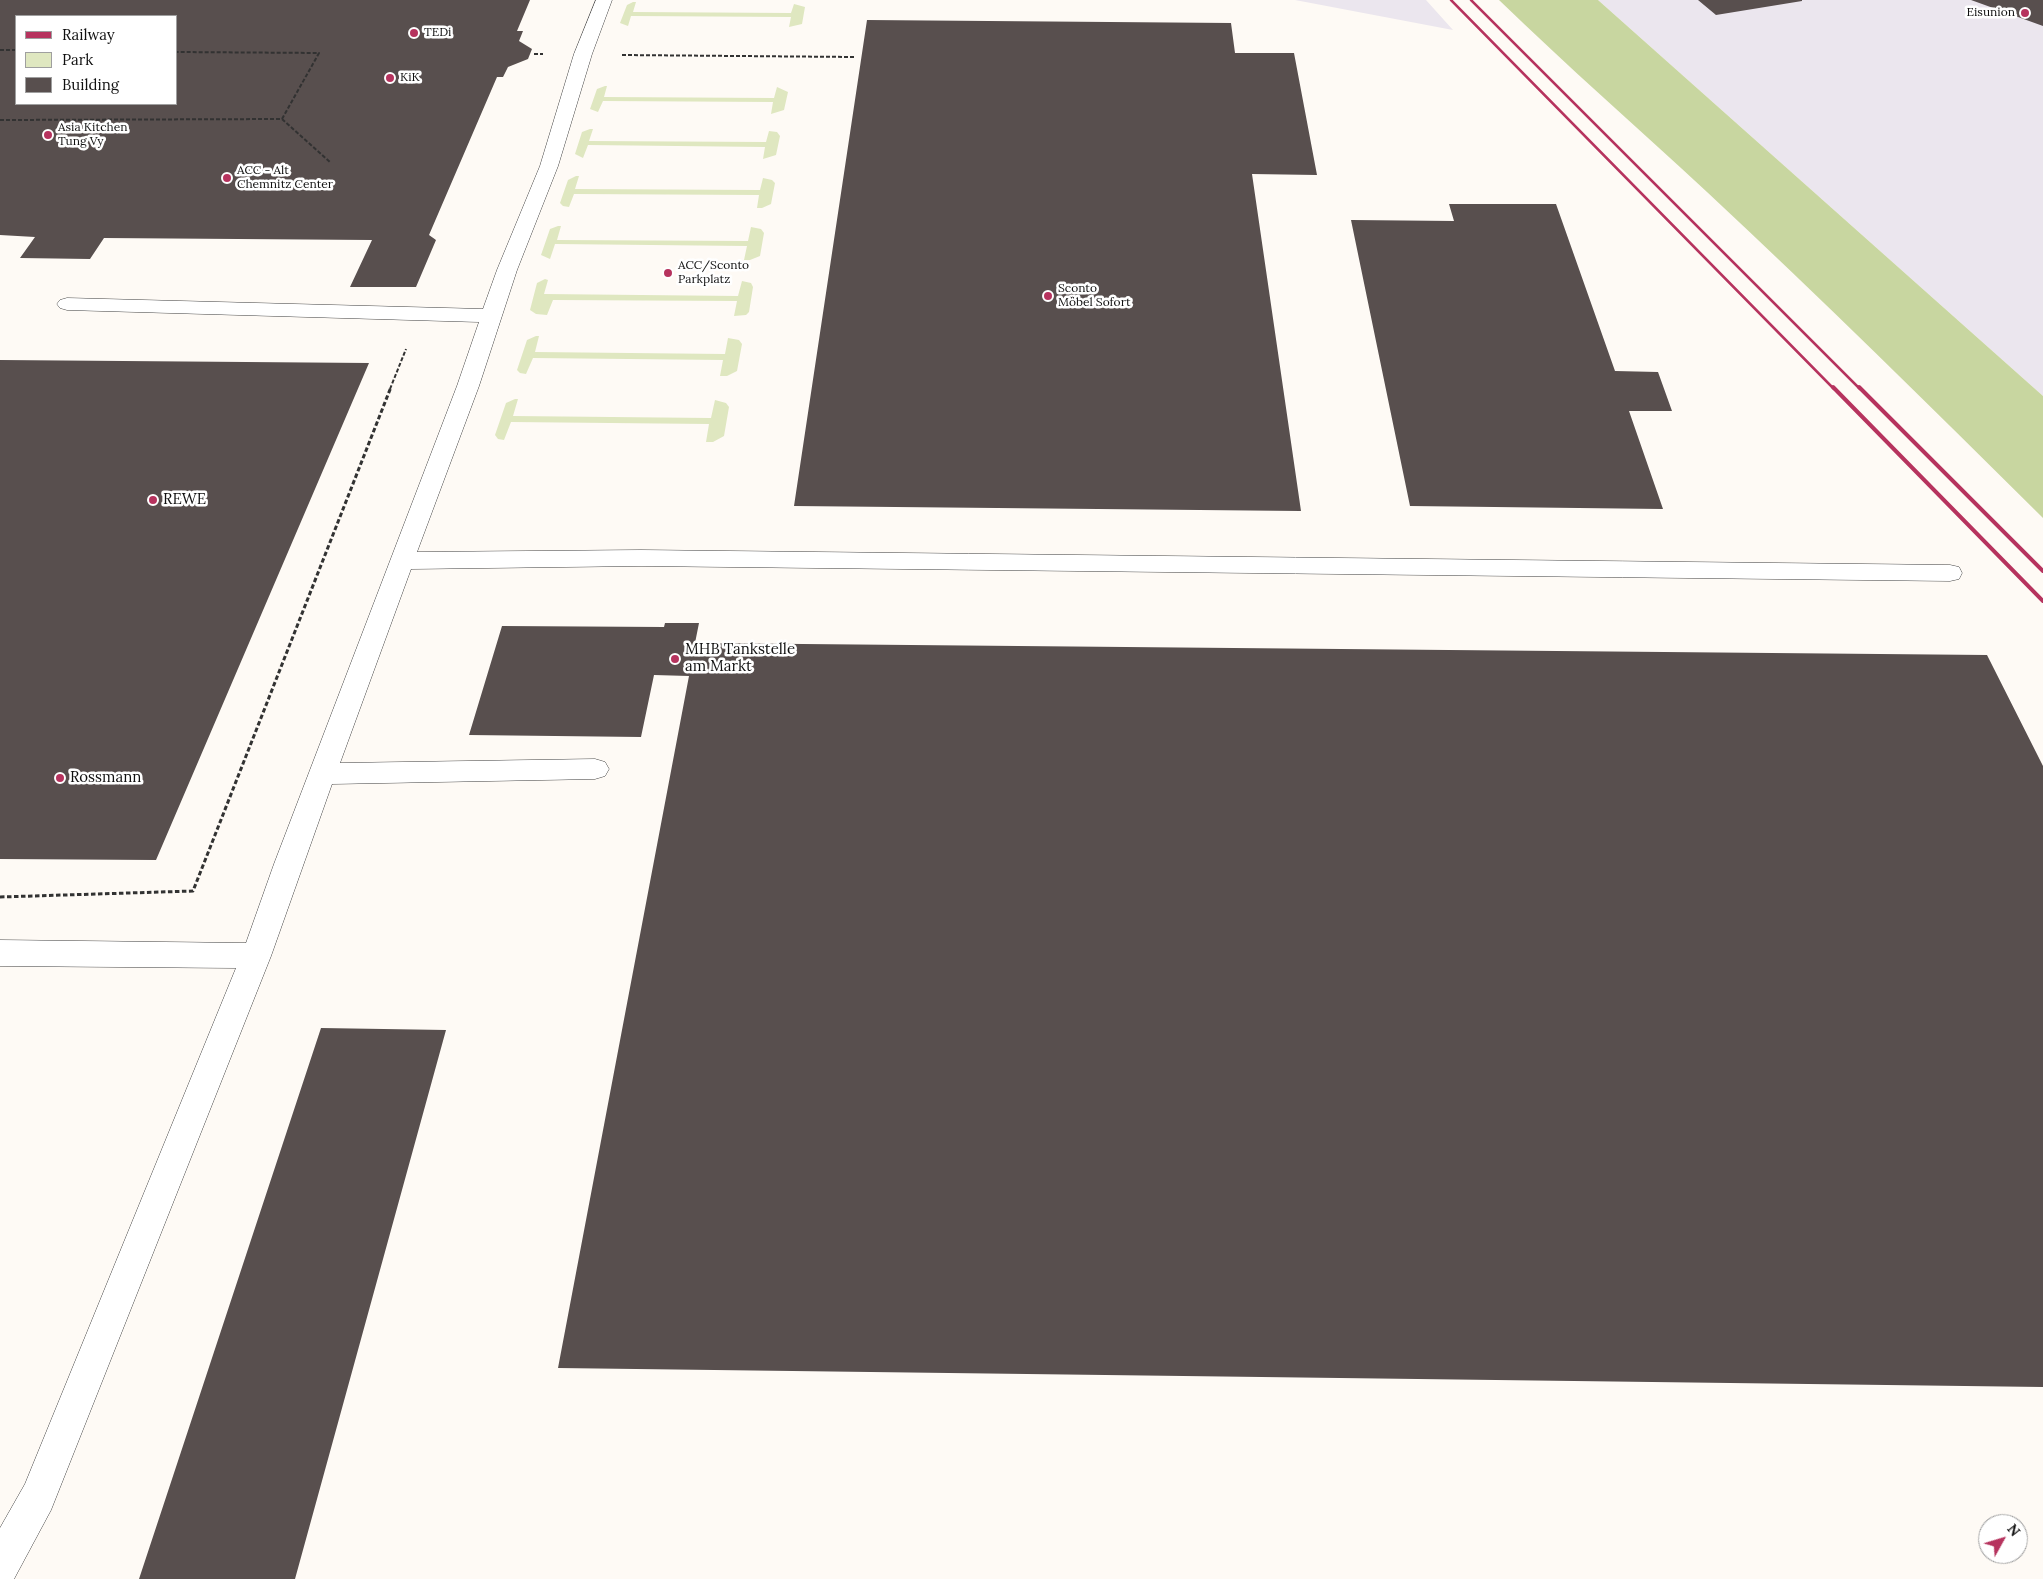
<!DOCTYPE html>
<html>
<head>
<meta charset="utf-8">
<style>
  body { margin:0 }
  #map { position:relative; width:2043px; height:1579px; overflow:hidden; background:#fefaf5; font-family:Lora,serif }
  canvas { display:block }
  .legend { position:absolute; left:15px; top:15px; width:162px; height:90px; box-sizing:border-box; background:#fff; border:1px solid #9f9f9f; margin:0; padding:6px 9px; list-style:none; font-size:15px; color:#101010 }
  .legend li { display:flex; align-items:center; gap:10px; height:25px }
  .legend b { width:25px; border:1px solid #9f9f9f }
  .north { position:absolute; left:1978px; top:1514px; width:50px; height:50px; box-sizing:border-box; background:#fff; border:1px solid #9f9f9f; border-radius:50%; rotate:51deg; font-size:14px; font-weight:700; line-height:20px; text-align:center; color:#101010 }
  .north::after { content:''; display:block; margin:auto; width:18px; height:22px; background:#b6335e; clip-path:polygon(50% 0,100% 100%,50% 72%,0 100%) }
</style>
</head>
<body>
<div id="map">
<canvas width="2043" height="1579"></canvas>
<ul class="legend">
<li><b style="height:6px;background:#b6335e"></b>Railway</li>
<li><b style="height:14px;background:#dfe7c0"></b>Park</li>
<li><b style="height:14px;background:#584f4e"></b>Building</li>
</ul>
<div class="north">N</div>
</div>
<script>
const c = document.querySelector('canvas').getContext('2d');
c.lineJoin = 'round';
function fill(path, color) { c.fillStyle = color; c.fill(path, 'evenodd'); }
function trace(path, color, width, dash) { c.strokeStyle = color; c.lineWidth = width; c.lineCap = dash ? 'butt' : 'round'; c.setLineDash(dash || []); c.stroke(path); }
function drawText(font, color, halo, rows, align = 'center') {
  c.font = font + ' Lora,serif'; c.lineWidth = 5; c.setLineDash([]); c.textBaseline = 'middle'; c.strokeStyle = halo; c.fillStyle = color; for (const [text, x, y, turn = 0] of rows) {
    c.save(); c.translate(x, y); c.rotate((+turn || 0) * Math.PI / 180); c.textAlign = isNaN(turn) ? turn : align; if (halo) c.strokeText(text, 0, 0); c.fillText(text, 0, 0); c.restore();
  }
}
const industrial = new Path2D(`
  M1295,0h131l27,30z
  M1598,0h445v396z`);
const green = new Path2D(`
  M633,2h3l-3,10 158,1 3,-9 11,3 -3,17 -13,3 2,-10 -160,-1 -3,10 -8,-3 7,-18z
  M605,86h2l-3,11 170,1 3,-11 11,5 -4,18 -13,4 2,-12 -170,-1 -5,11 -8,-3 7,-20z
  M590,129h3l-4,12 177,1 3,-11 8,1 3,4 -4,19 -13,4 2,-12 -177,-2 -5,13 -8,-4 7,-22z
  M576,176h3l-4,13 185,1 3,-12 9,2 3,3 -4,21 -9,4h-5l2,-13 -185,-1 -5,13 -6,-1 -3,-3 8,-23z
  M558,226h3l-4,14 191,1 3,-14 10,2 3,4 -4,23 -10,4h-6l3,-14 -192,-2 -5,15 -9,-4 9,-26z
  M545,279l3,1 -4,14 194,2 4,-15 9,2 2,4 -4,25 -3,3 -12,1 3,-15 -184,-1 -6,15 -11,-1 -6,-4 7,-27z
  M536,336h3l-4,16 190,2 3,-16 11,2 3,4 -5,27 -10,5h-7l3,-16 -190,-2 -7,16 -6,-1 -3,-3 10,-30z
  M515,399h3l-5,17 198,2 4,-18 11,3 3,4 -5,29 -11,6h-7l3,-18 -198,-2 -7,18 -6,-1 -3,-4 11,-32z`);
const forest = new Path2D(`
  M1499,0h99l445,396v122c-111,-110 -222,-220 -336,-326 -69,-64 -140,-126 -208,-192z`);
const building = new Path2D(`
  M0,0h530l-13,31h6l-4,10 13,8 -4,10 -20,8 -5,10h-6l-68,158 7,5 -20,47h-66l22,-47 -268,-2 -14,21 -70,-1 15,-21 -35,-2zM16,16h160v88h-160z
  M1698,0h104v1l-86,14z
  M1971,0h72v26z
  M867,20l364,3 4,30h59l23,122 -65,-1 49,337 -507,-5z
  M1449,204h107l59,167 43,1 14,39h-43l34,98 -253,-3 -59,-286 103,1z
  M0,360l369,3 -213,497 -156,-1z
  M665,623h34l-4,20 1292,12 56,111v621l-1485,-19 131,-692 -35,-1 -13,62 -172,-2 33,-109 162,1z
  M321,1028l125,2 -151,549h-156z`);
const pathFar1 = new Path2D(`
  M0,50h16
  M534,54h9
  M622,55l232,2
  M282,119l49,44
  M0,120l282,-1 37,-66 -143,-1
  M390,389l16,-40`);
const path = new Path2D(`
  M0,897l193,-6 198,-504`);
const lane = new Path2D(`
  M596,0h16l-20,54 -34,112 -41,104 -38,116 -62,166 224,-2 1309,15 9,2 3,6 -3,6 -9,2 -1309,-15 -230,3 -71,194 255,-4 10,3 4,7 -4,7 -10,3 -263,5 -61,172 -220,554 -37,69h-14v-51l25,-44 211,-516 -236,-2v-26l246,3 28,-79 183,-478 22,-64 -412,-12 -7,-2 -3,-4 3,-4 7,-2 416,11 14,-39 43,-104 34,-112z`);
const railFar1 = new Path2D(`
  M1451,0l383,389
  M1471,0l389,389`);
const rail = new Path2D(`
  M1833,387l210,214
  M1859,387l184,184`);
const markers = [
  [2025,13,5,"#b6335e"],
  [414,33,5,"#b6335e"],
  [390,78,5,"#b6335e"],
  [48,135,5,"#b6335e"],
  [227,178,5,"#b6335e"],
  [668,273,5,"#b6335e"],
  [1048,296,5,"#b6335e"],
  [153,500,5,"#b6335e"],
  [675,659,5,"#b6335e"],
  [60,778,5,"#b6335e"]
];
const farPoinames = [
  ["Eisunion",2015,13,"right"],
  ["TEDi",424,33],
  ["KiK",400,78],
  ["Asia Kitchen",58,128],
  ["Tung Vy",58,142],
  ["ACC - Alt",237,171],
  ["Chemnitz Center",237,185],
  ["ACC/Sconto",678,266],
  ["Parkplatz",678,280],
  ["Sconto",1058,289],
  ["Möbel Sofort",1058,303]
];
const poiNames = [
  ["REWE",163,500],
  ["MHB Tankstelle",685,650],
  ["am Markt",685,667],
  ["Rossmann",70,778]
];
fill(industrial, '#ebe6ee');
fill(green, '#dfe7c0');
fill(forest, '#c8d6a0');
fill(building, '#584f4e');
trace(lane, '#434343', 1);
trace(pathFar1, '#323232', 2, [4, 2]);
trace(path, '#323232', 3, [4.5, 2.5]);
fill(lane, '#fff');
trace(railFar1, '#b6335e', 2.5);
trace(rail, '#b6335e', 4);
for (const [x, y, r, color] of markers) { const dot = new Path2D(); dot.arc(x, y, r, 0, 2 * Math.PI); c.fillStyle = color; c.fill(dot); trace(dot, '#fff', 2); }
drawText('12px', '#101010', '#fff', farPoinames, 'left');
drawText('15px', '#101010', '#fff', poiNames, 'left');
</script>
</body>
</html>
